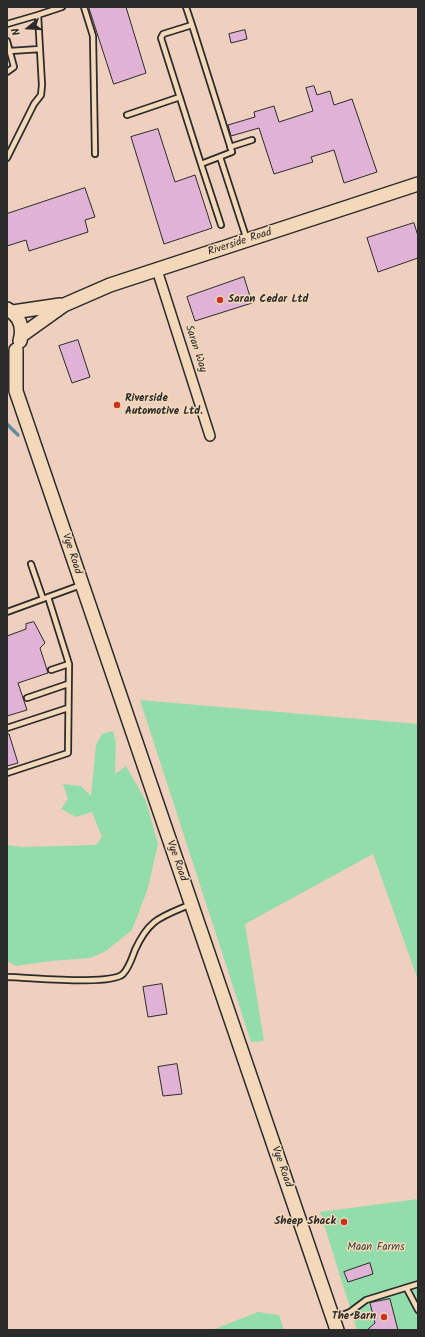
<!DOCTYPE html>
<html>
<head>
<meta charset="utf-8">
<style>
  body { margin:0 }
  #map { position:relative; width:425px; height:1337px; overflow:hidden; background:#efd0bf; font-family:Kalam,sans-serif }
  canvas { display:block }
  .frame { position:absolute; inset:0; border:8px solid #2b2b2b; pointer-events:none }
  .north { position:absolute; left:8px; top:8px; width:40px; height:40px; -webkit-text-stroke:3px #f3d8ba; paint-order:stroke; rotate:252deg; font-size:11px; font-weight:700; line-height:16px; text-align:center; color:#2b2b2b }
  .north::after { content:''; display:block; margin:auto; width:14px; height:18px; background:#2b2b2b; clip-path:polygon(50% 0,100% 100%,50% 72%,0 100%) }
</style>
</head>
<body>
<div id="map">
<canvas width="425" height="1337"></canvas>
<div class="frame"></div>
<div class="north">N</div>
</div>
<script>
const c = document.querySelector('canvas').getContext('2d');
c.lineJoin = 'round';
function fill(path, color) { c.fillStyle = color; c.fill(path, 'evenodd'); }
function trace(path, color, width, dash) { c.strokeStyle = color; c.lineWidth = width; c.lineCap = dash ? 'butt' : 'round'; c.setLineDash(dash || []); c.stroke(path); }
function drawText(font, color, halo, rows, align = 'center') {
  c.font = font + ' Kalam,sans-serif'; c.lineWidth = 3; c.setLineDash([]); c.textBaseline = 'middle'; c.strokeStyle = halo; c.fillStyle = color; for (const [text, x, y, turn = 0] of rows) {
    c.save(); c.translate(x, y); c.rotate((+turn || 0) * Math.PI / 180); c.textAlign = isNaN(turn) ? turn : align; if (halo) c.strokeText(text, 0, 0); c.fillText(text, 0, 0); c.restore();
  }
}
const green = new Path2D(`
  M140,700l278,24v256l-45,-126 -128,70 19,117 -13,1z
  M113,731l3,11 -1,32 11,-8 20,35 12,43 -10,44 -16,42 -26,21 -16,7 -39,3 -35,5 -9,-5v-116l15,2 74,-2 6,-8 -10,-25 -16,5 -15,-8 7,-10 -5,-15 18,2 10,10 5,-51 6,-11z
  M418,1199v131h-61l-37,-118z
  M258,1312l21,3 5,15h-72z`);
const stream = new Path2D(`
  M7,424l11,11`);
const building = new Path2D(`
  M89,7h37l20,66 -32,11z
  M245,30l2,9 -16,4 -2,-9z
  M314,86l3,9 13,-4 4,14 18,-6 25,73 -33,11 -10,-33 -23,7 2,5 -39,12 -15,-46 -28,8 -3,-11 27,-8 -1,-5 20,-6 5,16 34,-11 -7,-23z
  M158,129l17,53 20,-7 17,53 -48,16 -33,-107z
  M85,188l10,29 -10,3 3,12 -59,19 -3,-11 -19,6v-32z
  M414,223l4,13v22l-40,14 -11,-34z
  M244,277l8,26 -57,18 -8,-24z
  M78,340l12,37 -18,6 -13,-37z
  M34,622l11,21 -5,5 8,25 -30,10 9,27 -20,6v-80l19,-7v-5z
  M7,734h2l9,29 -11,3z
  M162,984l5,30 -19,3 -5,-30z
  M177,1064l5,30 -19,2 -5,-29z
  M370,1263l3,11 -25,8 -4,-10z
  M390,1299l8,31h-31l8,-7 -5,-20z`);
const lane = new Path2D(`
  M84,7l9,29 2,118
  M186,7l6,18
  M7,24l31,-9
  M192,25l40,127 -31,12 -40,-126 2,-4z
  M7,41l7,26 -7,5
  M10,51l30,-2
  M127,115l53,-18
  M230,147l22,-7
  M220,157l27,83
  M7,158l27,-54 7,-9 1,-10 -4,-70 24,-8
  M201,164l20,61
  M31,564l12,35
  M7,612l74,-27
  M51,670l18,-6
  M27,698l41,-14
  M7,728l61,-20
  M7,773l61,-20 1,-89 -21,-67
  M7,977c21,0 103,9 116,-3 6,-6 9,-16 12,-24 14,-31 26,-33 54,-45
  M407,1289l11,21
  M335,1318l15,-6 16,-12 52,-16`);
const street = new Path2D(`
  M157,270l53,166`);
const secondary = new Path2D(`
  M7,309c12,6 17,18 13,32
  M13,312l47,-7
  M22,335l42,-30 46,-20 308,-101
  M16,350v41l321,939`);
const markers = [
  [220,300,4,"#c8321e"],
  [117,405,4,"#c8321e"],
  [344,1222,4,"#c8321e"],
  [384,1317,4,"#c8321e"]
];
const streetNames = [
  ["Riverside Road",240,243,-18],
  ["Saran Way",195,349,72],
  ["Vye Road",71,554,72],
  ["Vye Road",176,861,71],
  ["Vye Road",281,1167,71]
];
const poiNames = [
  ["Saran Cedar Ltd",228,300],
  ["Riverside",125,399],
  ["Automotive Ltd.",125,412],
  ["Sheep Shack",336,1222,"right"],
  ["The Barn",376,1317,"right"]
];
const parkNames = [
  ["Maan Farms",376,1248]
];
fill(green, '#93dcab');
trace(stream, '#658d9f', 3.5);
fill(building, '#e0b2d5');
trace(building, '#2b2b2b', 1);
trace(lane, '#2b2b2b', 8);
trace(street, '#2b2b2b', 12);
trace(secondary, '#2b2b2b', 16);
trace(lane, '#f3d8ba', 4.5);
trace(street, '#f3d8ba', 9);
trace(secondary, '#f3d8ba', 13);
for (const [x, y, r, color] of markers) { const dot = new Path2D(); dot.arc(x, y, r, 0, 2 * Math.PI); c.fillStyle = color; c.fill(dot); trace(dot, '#f3d8ba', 1.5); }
drawText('11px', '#2b2b2b', '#f3d8ba', streetNames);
drawText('bold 11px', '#2b2b2b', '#f3d8ba', poiNames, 'left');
drawText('11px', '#3b463e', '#f3d8ba', parkNames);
</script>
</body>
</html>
